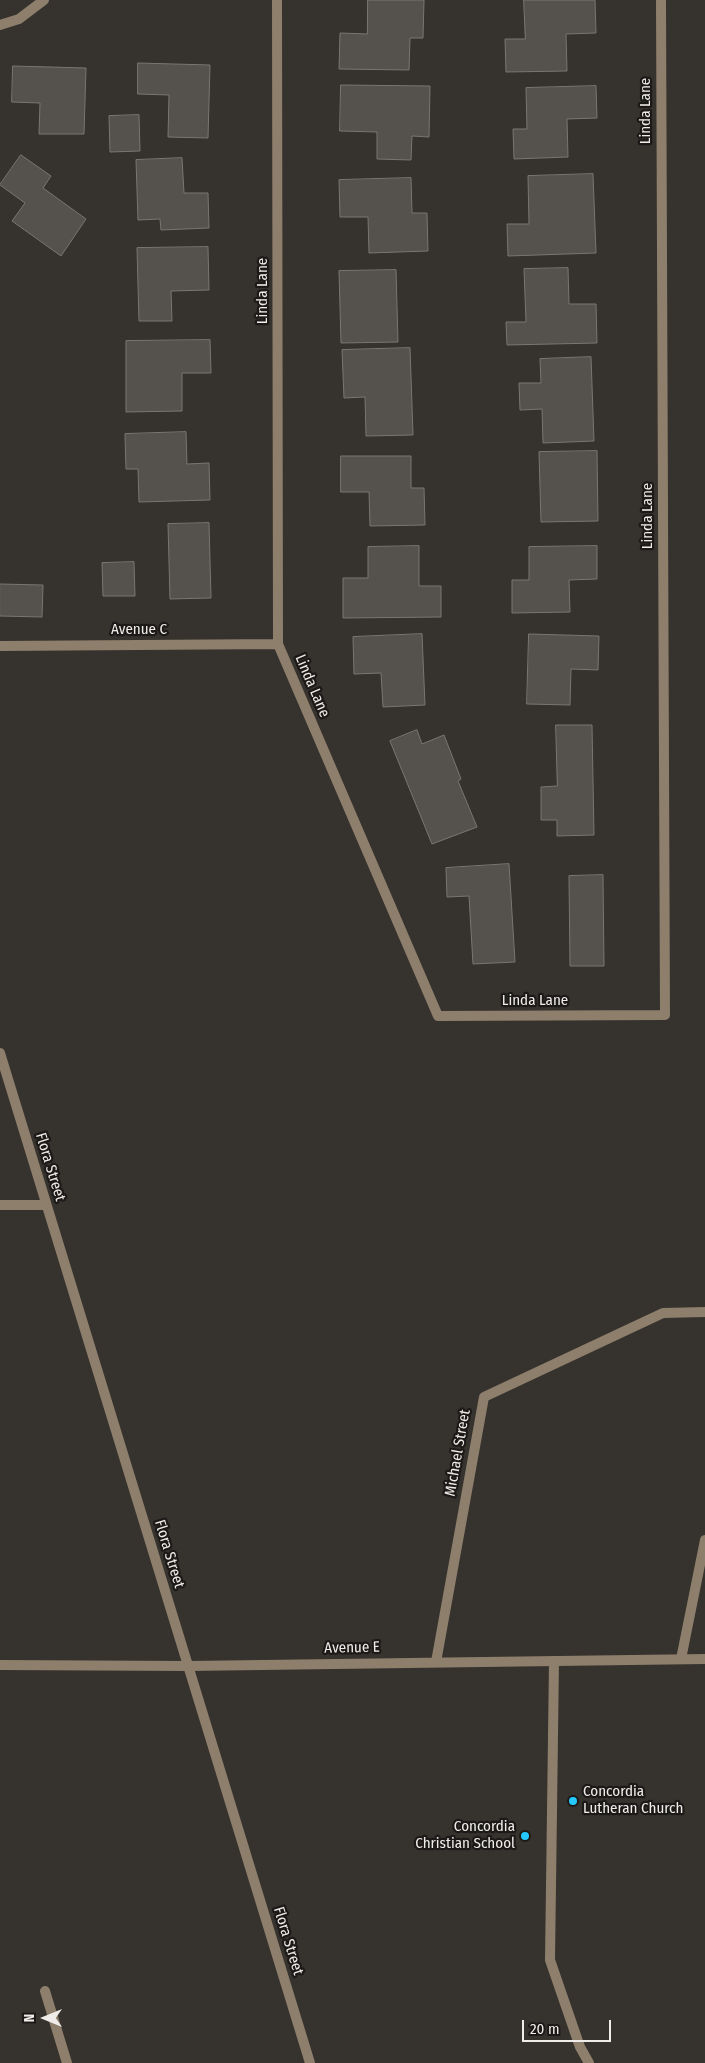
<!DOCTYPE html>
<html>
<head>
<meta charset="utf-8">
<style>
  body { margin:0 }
  #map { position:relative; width:705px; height:2063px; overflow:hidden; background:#36322e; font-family:"Fira Sans Condensed",sans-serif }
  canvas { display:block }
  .north { position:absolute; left:20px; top:1993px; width:50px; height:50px; -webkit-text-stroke:4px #1c1a18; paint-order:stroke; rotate:270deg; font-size:14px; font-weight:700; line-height:20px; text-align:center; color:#efece9 }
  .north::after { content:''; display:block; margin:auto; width:18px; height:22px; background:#efece9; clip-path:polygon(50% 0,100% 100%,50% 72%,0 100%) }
  .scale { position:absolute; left:522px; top:2020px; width:89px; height:22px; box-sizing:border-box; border:2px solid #efece9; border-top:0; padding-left:6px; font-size:15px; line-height:18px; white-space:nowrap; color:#efece9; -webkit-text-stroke:4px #1c1a18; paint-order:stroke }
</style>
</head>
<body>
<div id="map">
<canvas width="705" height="2063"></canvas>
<div class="north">N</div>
<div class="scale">20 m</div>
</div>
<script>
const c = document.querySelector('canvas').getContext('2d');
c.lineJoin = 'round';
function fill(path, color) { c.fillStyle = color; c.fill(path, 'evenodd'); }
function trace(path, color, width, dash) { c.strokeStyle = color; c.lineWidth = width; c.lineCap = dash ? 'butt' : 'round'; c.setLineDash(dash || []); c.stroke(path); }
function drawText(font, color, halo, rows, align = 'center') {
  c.font = font + ' "Fira Sans Condensed",sans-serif'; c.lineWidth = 4.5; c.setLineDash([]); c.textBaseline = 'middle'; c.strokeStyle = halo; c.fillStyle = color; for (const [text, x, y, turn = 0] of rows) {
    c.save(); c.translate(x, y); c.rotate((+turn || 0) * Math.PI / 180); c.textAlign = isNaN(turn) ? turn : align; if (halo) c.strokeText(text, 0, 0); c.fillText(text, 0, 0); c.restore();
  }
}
const building = new Path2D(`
  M368,0h56l-1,38h-13l-1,32 -70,-1 1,-36 27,1z
  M524,0h71l1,33 -30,1 1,37 -61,1 -1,-33h20z
  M138,63l72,2 -2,73 -40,-1 1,-42 -31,-1z
  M13,66l73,2 -2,66h-45l1,-31 -28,-1z
  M341,85l89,1 -1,51 -17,-1 -1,24 -34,-1v-27l-37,-1z
  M596,86l1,32 -30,1 1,38 -54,2 -1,-30h14l-1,-41z
  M139,115l1,36 -30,1 -1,-36z
  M21,155l30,21 -8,12 43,31 -25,37 -49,-35 13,-18 -25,-18z
  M182,158l2,35h24l1,35 -48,2 -1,-11 -22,1 -2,-60z
  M593,174l3,79 -88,3 -1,-32h22l-1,-48z
  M411,178l1,35h15l1,38 -59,2 -1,-36h-28l-1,-37z
  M208,247l1,43 -38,1 1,30h-33l-2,-73z
  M568,268l1,36h27l1,39 -90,2 -1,-23h20l-2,-53z
  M396,270l2,72 -57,1 -2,-72z
  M210,340l1,33h-29v38l-56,1v-71z
  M410,348l3,87 -47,1 -1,-39 -21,1 -2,-48z
  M591,357l3,84 -51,2 -1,-34 -22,1 -1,-27h22l-1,-24z
  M186,432l1,32 22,-1 1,37 -71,2 -1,-33h-12l-1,-35z
  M597,451l1,70 -57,1 -2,-70z
  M341,456h70v32h13l1,37 -55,1 -1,-34h-28z
  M209,523l2,75 -41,1 -2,-75z
  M419,546v40h22v31l-98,1v-40h25v-31z
  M597,546v33l-28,1 1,32 -58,1v-33h17v-33z
  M134,562l1,34h-32l-1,-33z
  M0,584l43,1 -1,32 -42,-1z
  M422,634l3,71 -42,2 -2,-34 -27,1 -1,-37z
  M529,634l70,2 -1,34 -27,-1 -1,36 -43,-1z
  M556,725h36l2,110 -37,1v-16h-16v-33l16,-1z
  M417,730l5,14 22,-9 17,44 -3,2 19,46 -45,17 -42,-103z
  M509,864l6,98 -42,2 -4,-68 -22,1 -1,-29z
  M603,875l1,91h-34l-1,-90z`);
const lane = new Path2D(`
  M0,25l19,-6 25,-19
  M681,1659l24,-119
  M554,1661l-4,299 30,87 9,16
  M45,1991l22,72`);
const street = new Path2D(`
  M277,0l1,644 160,372 227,-1 -4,-1015
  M0,646l278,-2
  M0,1053l310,1010
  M0,1205h46
  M436,1662l48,-265 179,-84 42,-1
  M0,1665l188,1 517,-7`);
const markers = [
  [573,1801,5,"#25c9fe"],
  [525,1836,5,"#25c9fe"]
];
const streetNames = [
  ["Linda Lane",646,111,-90],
  ["Linda Lane",263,291,-90],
  ["Linda Lane",648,516,-90],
  ["Avenue C",139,630],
  ["Linda Lane",312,686,67],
  ["Linda Lane",535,1001],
  ["Flora Street",50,1167,73],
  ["Michael Street",458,1453,-80],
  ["Flora Street",169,1554,73],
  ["Avenue E",352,1648,-1],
  ["Flora Street",288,1941,73]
];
const poiNames = [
  ["Concordia",583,1792],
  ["Lutheran Church",583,1809],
  ["Concordia",515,1827,"right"],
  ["Christian School",515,1844,"right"]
];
fill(building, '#55514c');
trace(building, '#7a7670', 1);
trace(lane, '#8d7f6b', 10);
trace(street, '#8d7f6b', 10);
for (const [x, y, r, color] of markers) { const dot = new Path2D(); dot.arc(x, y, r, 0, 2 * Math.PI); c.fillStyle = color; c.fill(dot); trace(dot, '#1c1a18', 2); }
drawText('15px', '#efece9', '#1c1a18', streetNames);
drawText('15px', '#efece9', '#1c1a18', poiNames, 'left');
</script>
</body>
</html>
